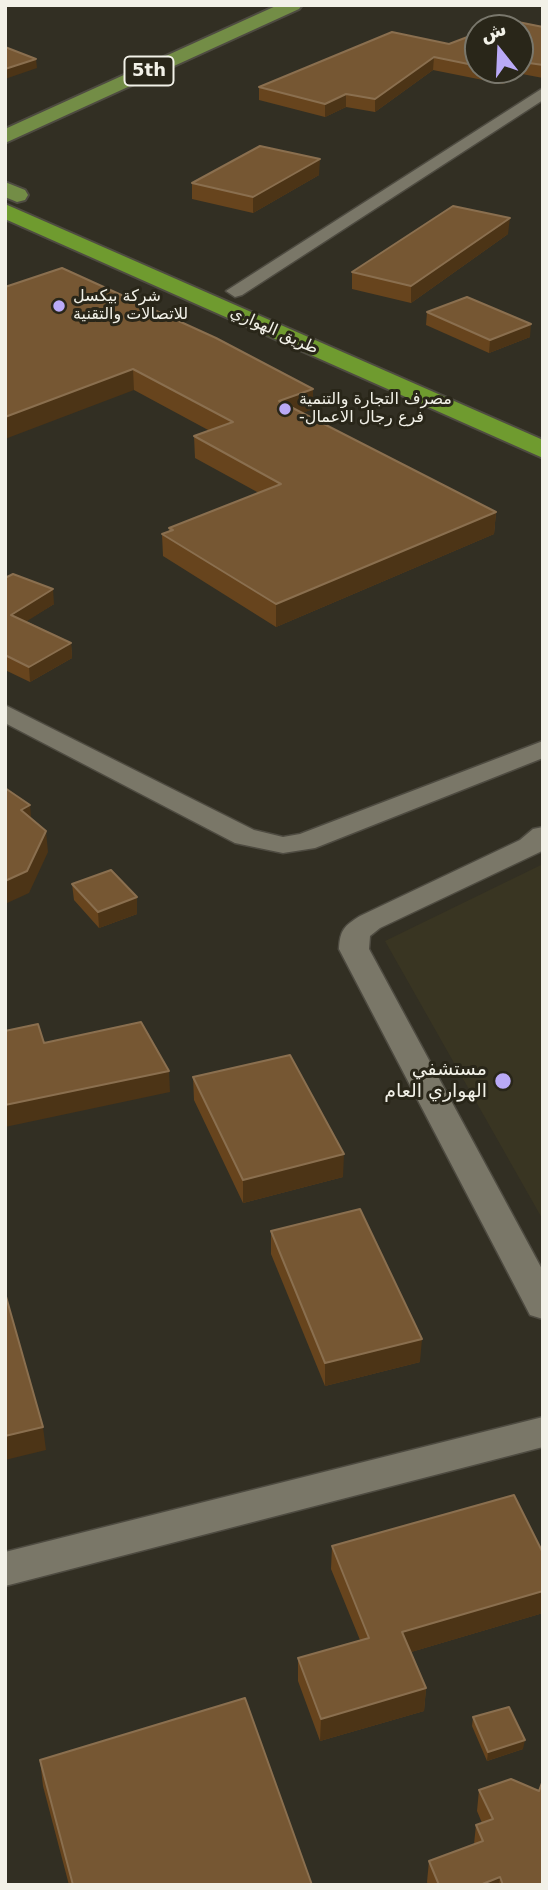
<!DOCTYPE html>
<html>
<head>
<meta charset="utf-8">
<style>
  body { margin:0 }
  #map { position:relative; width:548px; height:1890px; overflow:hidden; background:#322f23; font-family:"DejaVu Sans",Cairo,sans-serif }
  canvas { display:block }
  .frame { position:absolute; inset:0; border:7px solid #f2f1e8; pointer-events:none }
  .north { position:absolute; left:464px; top:14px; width:70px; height:70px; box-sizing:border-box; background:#292619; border:2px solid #79776c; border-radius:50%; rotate:342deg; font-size:19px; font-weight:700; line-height:28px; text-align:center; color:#f2f1e8 }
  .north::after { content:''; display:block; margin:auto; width:24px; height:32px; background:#baaaf7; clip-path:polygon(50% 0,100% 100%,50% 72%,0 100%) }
</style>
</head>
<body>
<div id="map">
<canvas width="548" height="1890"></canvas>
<div class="frame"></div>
<div class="north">ش</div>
</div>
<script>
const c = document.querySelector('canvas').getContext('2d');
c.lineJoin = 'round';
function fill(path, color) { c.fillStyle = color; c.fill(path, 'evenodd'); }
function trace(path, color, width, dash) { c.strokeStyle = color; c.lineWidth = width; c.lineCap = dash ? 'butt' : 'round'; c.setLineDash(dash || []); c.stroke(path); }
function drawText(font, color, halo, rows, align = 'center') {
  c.font = font + ' "DejaVu Sans",Cairo,sans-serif'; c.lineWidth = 6; c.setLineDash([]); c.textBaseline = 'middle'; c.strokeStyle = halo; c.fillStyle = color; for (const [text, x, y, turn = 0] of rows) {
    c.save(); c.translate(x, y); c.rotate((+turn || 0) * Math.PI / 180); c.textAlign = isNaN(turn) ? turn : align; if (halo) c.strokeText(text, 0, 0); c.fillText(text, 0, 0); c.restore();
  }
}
const built = new Path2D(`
  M543,864v356l-158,-279z`);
const street = new Path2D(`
  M543,88v12l-301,195 -7,2 -9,-6z
  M5,705l249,125 29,7 17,-3 243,-93v17l-228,90 -32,5 -48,-10 -230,-120z
  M543,827v23l-3,2 -160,76 -10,8 -1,13 174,322v48l-13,-4 -191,-366c1,-19 5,-23 21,-33l160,-76 13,-11z
  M543,1417v30l-538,139v-34z`);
const primary = new Path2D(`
  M278,5h24l-3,4 -294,134v-14z
  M5,182l20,8 3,5 -3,5 -8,2 -12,-5z`);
const highway = new Path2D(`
  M5,204l538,236v18l-538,-239z`);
const wall = new Path2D(`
  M543,27v51l-21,-4 -19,10 -70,-14 -58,42 -29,-5 -21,10 -66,-17v-13l190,-43 29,-11v37h42v-42z
  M319,175l-66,38 -61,-14v-16z
  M508,234l-97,69 -59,-14v-17z
  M5,287l308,102v20l-11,4 194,99 -2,22 -218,93 -113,-71 -1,-22 7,-2v-4l90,-35 -64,-35 -1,-22 16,-5 -76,-41z
  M427,312l103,25 -41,16 -63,-28z
  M5,578l49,26 -28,17 45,22 1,15 -42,24 -25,-12z
  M72,884l65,30 -38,14 -25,-28z
  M193,1077l150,100 -100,26 -49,-103z
  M271,1231l149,131 -95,24 -54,-132z
  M332,1546l211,7v60l-132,39 15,36 -2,23 -104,30 -22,-60v-23l62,-18 -29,-71z
  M473,1717l50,32 -36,12 -15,-35z
  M40,1760l272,125h-243l-26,-99z
  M479,1790l64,95h-115l-1,-3 2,-21 45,-17 2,-19 6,-2 -5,-12z`);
const shadedWall = new Path2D(`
  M434,57l-1,13 -58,42v-13z
  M36,59l1,9 -32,11v-10z
  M522,62v12l-19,10 1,-12 3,-2h13v-7z
  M346,94v13l-21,10v-13z
  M320,159l-1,16 -66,38v-16z
  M510,218l-2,16 -97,69v-17z
  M531,324l-1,13 -41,16 1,-13z
  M133,369l1,21 -129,49v-22z
  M313,389v20l-34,13v-21z
  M496,512l-2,22 -218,93v-23z
  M53,589l1,15 -41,26 -2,-15z
  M71,643l1,15 -42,24 -1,-15z
  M30,805l2,22 -11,-17z
  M46,831l2,21 -19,41 -24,11v-23z
  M137,897v17l-38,14 -1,-16z
  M169,1071l1,21 -165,35v-22z
  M344,1154l-1,23 -100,26v-23z
  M422,1339l-2,23 -95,24v-23z
  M43,1427l3,23 -41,10v-24z
  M543,1591v22l-142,42 1,-23z
  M426,1688l-2,23 -104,30 1,-22z
  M525,1740l-2,9 -36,12 1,-9z
  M500,1877l-1,8h-19z`);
const building = new Path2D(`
  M513,21l30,6v38l-21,-3 -2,1v-35h-27z
  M392,32l57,12 29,-11v33l-44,-9 -59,42 -29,-5 -21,10 -66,-17z
  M5,47l31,12 -31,10z
  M260,146l60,13 -67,38 -61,-14z
  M453,206l57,12 -99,68 -59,-14z
  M62,268l154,70 97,51 -34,12 217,111 -220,92 -114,-70 11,-4 -4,-2 112,-44 -87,-48 39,-14 -100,-53 -128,48v-130z
  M467,297l64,27 -41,16 -63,-28z
  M13,574l40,15 -42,26 60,28 -42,24 -24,-12v-77z
  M5,788l25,17 -9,5 25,21 -19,40 -22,10z
  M111,870l26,27 -39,15 -26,-28z
  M141,1022l28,49 -164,34v-74l33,-7 6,19z
  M290,1055l54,99 -101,26 -50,-103z
  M360,1209l62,130 -97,24 -54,-132z
  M5,1293l38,134 -38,9z
  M514,1495l29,58v38l-141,41 24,56 -105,31 -23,-61 71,-20 -37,-92z
  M245,1698l67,187h-239l-33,-125z
  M509,1707l16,33 -37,12 -15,-35z
  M511,1779l28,12 4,-11v105h-40l-3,-8 -20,8h-41l-10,-24 54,-20 -7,-16 17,-6 -14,-29z`);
const markers = [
  [59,306,7,"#baaaf7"],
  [285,409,7,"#baaaf7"],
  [503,1081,9,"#baaaf7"]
];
const farPoinames = [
  ["شركة بيكسل",73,297],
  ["للاتصالات والتقنية",73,315],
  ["مصرف التجارة والتنمية",299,400],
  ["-فرع رجال الاعمال",299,418]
];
const farStreetnames = [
  ["طريق الهواري",274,331,24]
];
const shields = [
  [149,71,49]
];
const shieldNames = [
  ["5th",149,71]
];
const poiNames = [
  ["مستشفي",487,1070],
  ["الهواري العام",487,1092]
];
fill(built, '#393522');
trace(street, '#4e4b41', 3);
trace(primary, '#4e4b41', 4);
trace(highway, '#4e4b41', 4);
fill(street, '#7a7768');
fill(primary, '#738d46');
fill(highway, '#6f9b2f');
fill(wall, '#67441d');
fill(shadedWall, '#4c3416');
fill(building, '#765733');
trace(building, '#8a6f4f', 2);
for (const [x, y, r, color] of markers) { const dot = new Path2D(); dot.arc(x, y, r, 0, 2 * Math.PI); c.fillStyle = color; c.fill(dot); trace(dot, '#292619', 2.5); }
drawText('16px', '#f2f1e8', '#292619', farPoinames, 'left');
drawText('16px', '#f2f1e8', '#292619', farStreetnames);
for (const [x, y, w] of shields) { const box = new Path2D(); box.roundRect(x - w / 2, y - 14.5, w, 29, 5); c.fillStyle = '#292619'; c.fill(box); trace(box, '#f2f1e8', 2); }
drawText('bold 18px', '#f2f1e8', null, shieldNames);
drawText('19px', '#f2f1e8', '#292619', poiNames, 'right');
</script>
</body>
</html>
